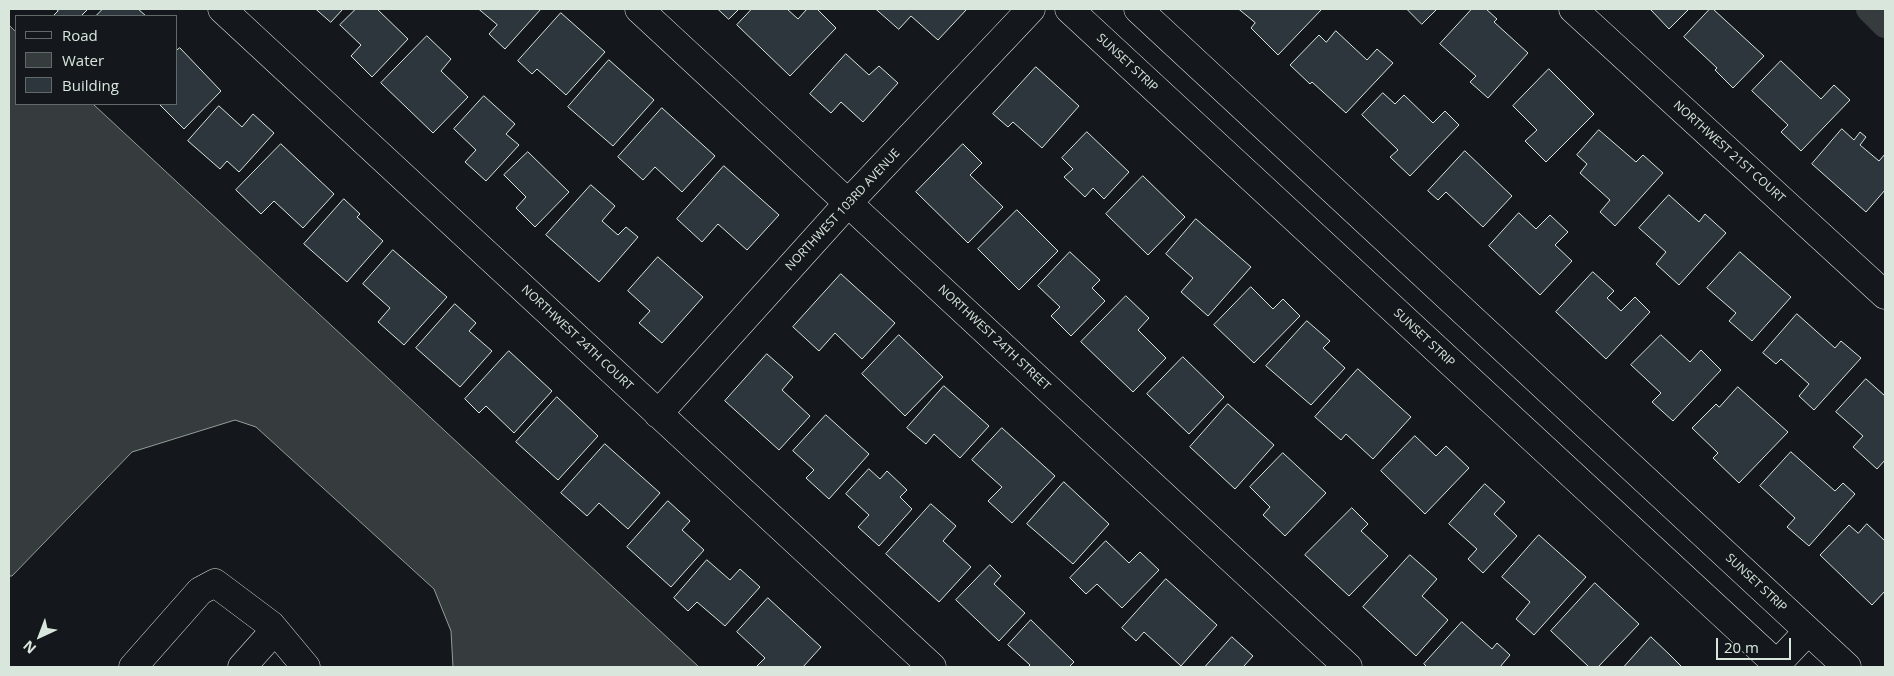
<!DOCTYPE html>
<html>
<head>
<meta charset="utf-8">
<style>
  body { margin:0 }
  #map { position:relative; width:1894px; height:676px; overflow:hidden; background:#14181c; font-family:"Open Sans",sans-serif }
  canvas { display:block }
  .frame { position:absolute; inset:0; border:10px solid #d8e6dc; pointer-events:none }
  .legend { position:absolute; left:15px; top:15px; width:162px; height:90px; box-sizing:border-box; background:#14181c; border:1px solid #626a69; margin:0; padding:6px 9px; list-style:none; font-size:15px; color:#d8e6dc }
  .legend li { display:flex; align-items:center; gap:10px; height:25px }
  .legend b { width:25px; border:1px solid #626a69 }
  .north { position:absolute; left:15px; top:611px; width:50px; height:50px; -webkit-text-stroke:4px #14181c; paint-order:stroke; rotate:223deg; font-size:14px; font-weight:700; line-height:20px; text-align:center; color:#d8e6dc }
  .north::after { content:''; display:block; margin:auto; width:18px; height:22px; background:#d8e6dc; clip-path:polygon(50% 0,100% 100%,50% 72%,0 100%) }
  .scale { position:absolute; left:1716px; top:638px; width:75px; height:22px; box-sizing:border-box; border:2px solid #d8e6dc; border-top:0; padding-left:6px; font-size:15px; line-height:18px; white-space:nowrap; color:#d8e6dc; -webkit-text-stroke:4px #14181c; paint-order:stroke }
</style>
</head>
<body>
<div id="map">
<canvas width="1894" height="676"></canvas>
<div class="frame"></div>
<ul class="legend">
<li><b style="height:6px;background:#14181c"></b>Road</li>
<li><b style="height:14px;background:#363b3e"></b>Water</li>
<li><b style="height:14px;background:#2c363c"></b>Building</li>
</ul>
<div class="north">N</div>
<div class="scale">20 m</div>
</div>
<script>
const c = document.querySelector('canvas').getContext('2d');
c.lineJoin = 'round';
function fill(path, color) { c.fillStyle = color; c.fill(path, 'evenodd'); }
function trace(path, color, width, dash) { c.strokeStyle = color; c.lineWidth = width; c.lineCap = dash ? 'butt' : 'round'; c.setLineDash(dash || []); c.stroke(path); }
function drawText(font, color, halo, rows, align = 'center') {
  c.font = font + ' "Open Sans",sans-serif'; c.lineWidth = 4; c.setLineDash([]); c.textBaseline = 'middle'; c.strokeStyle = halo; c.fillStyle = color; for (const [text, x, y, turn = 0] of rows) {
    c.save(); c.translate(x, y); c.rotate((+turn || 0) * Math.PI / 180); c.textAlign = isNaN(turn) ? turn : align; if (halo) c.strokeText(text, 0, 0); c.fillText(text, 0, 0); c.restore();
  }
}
const water = new Path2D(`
  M9,25l7,7v72h77l606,563h-246l-2,-36 -17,-42 -178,-162 -21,-7 -103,32 -120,124h-3z`);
const canal = new Path2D(`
  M1869,9l16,16`);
const building = new Path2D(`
  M56,9h32l-7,7h-28l5,-5z
  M103,9h35l8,7h-50z
  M316,9h27l-12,13z
  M356,9h21l31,30 -36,38 -21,-21 10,-11 -21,-20z
  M479,9h62l-36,40 -16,-15 8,-9z
  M718,9h21l-10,10z
  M752,9h35l11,10 9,-10h10l19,19 -46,48 -53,-51z
  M876,9h91l-29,31 -27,-24 -12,13z
  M1239,9h83l-44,46 -27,-27 4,-5z
  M1407,9h30l-15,15z
  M1472,9h14l11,10 -3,3 34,31 -40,45 -18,-16 6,-6 -36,-32z
  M1652,9h37l-20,20 -18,-19z
  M1710,9h3l51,47 -31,32 -18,-18 2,-2 -33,-31z
  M561,13l44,39 -39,43 -29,-26 -5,5 -14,-13z
  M1336,31l31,29 10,-11 16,14 -47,50 -34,-31 -2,2 -20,-19 29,-30 7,7z
  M427,36l24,23 -10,12 27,26 -35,36 -52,-50z
  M180,48l41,43 -37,38 -25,-25h17v-53z
  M846,54l23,21 10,-9 19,17 -35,39 -22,-20 -10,11 -21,-19z
  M609,60l45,40 -41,46 -45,-39z
  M1781,61l40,38 13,-14 16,15 -49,51 -20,-19 7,-7 -36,-34z
  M1036,67l43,39 -37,42 -29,-26 -5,5 -15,-13z
  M1549,69l45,45 -48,48 -21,-21 12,-11 -24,-24z
  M1383,93l12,11 9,-9 29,28 12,-12 14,14 -49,51 -20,-19 8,-7 -36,-35z
  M484,96l31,28 -9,10 13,11 -33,36 -21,-19 11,-12 -22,-21z
  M219,106l23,21 11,-13 21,19 -35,39 -12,-11 -7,8 -32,-28z
  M662,108l53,48 -33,36 -27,-25 -12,13 -25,-23z
  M1842,129l12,11 6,-8 6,5 -6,8 19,16 6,-7v36l-19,22 -54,-48z
  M1599,130l37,32 7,-7 20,18 -48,53 -15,-14 10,-12 -30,-27 7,-9 -10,-9z
  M1087,132l42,40 -25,27 -11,-11 -8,9 -21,-20 9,-8 -11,-11z
  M281,144l53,50 -31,34 -29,-27 -13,13 -25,-24z
  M963,144l19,19 -12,12 33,32 -35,36 -52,-51z
  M1465,151l47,45 -29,31 -37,-35 -8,8 -10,-9z
  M528,152l41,40 -34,35 -19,-19 10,-11 -22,-22z
  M724,166l55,49 -32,35 -29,-26 -16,18 -25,-23z
  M1143,176l42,41 -37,38 -42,-41z
  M591,185l24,21 -13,15 16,14 8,-8 12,10 -39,45 -53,-47z
  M1669,195l30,27 6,-8 21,19 -47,52 -23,-21 10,-12 -27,-24z
  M344,199l16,15 -3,3 26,24 -36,41 -43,-38z
  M1017,210l41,41 -39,39 -41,-41z
  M1519,213l17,16 14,-14 18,17 -13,13 17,16 -32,34 -51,-49z
  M1196,219l55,48 -43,49 -27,-24 12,-14 -27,-24z
  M393,250l54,47 -43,48 -26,-23 12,-14 -27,-24z
  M1070,252l30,28 -8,8 13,13 -34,35 -20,-20 9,-9 -22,-21z
  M1740,252l51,45 -39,44 -23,-20 7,-8 -29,-25z
  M658,257l45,40 -41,46 -23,-20 11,-12 -22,-20z
  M1593,272l21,19 -7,7 14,13 14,-14 15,15 -44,47 -50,-47z
  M841,274l54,49 -33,36 -27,-26 -16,18 -26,-24z
  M1251,287l22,22 10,-10 17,17 -46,47 -40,-38z
  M1126,296l23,22 -11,12 28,28 -33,34 -52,-50z
  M455,304l21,19 -7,8 23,20 -32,36 -44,-39z
  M1797,314l38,34 6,-7 20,17 -47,52 -15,-14 10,-12 -28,-25 -5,5 -13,-11z
  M1307,321l23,20 -7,7 22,20 -34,37 -45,-39z
  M899,335l44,42 -38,39 -43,-42z
  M1661,335l29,27 11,-12 20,20 -48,51 -21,-19 9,-9 -30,-28z
  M509,351l43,40 -38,42 -28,-27 -7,7 -14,-14z
  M767,354l26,23 -11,13 28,26 -31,34 -54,-49z
  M1183,357l41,40 -35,37 -42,-40z
  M1358,369l53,48 -38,42 -27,-25 -5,6 -26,-23z
  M1866,379l19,17v64l-8,9 -24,-22 10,-11 -27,-24z
  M944,386l45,40 -29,32 -26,-24 -8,10 -19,-16z
  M1738,387l50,45 -49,51 -26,-25 5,-5 -26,-25 24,-24 3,3z
  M557,397l41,39 -40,44 -42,-38z
  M1228,404l46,41 -39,44 -45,-42z
  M826,415l43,39 -40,45 -23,-21 8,-8 -21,-19z
  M1002,428l53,48 -43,47 -24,-22 14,-14 -30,-27z
  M1415,436l21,20 10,-10 23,22 -44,46 -44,-43z
  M605,444l55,49 -32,36 -29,-26 -12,13 -26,-23z
  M1791,452l44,39 8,-8 12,11 -46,52 -22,-19 8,-9 -35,-32z
  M1283,453l43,40 -41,43 -22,-21 7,-8 -20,-20z
  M869,469l11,10 7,-8 20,19 -7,7 12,12 -33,37 -21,-19 11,-12 -23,-21z
  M1064,482l45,42 -36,40 -46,-40z
  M1485,484l20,18 -11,12 23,22 -34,37 -15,-14 9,-10 -28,-25z
  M668,501l22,20 -8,9 22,20 -33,37 -44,-40z
  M931,504l25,22 -13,15 28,26 -32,35 -53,-48z
  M1352,508l16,16 -7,7 27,25 -39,40 -44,-41z
  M1867,524l18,17v50l-13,14 -52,-50 29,-30 9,8z
  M1539,535l47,42 -52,58 -18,-16 14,-17 -28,-25z
  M1106,541l23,22 11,-11 19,18 -37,38 -25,-24 -11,10 -16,-16z
  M1410,555l27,24 -15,17 26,24 -32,36 -53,-49z
  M707,560l23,20 10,-11 20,18 -35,39 -28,-24 -9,9 -14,-13z
  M990,565l11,11 -7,8 31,29 -26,28 -43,-41z
  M1166,579l51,46 -36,41 -37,-34 -8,9 -14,-13z
  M1595,583l44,41 -41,43h-9l-38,-36z
  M768,598l53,49 -18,20h-47l9,-9 -28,-26z
  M1031,620l43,42 -5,5h-41l2,-2 -22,-20z
  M1462,622l30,27 5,-6 13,12 -10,12h-73l-3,-3z
  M1232,637l21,19 -9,10 1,1h-40z
  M1651,637l19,18 12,12h-58z`);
const minor = new Path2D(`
  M222,9l710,658
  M639,9l709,658
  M1069,9l711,658
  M1138,9l709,658
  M1573,9l312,286
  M658,414l191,-212 182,-193
  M133,667l67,-76 15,-8 56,42 35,42
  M242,667l33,-37
  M1774,667l34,-36`);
const streetNames = [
  ["SUNSET STRIP",1127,63,43],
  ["NORTHWEST 21ST COURT",1729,152,42],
  ["NORTHWEST 103RD AVENUE",843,210,-47],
  ["NORTHWEST 24TH COURT",577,338,43],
  ["NORTHWEST 24TH STREET",994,338,43],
  ["SUNSET STRIP",1424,338,43],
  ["SUNSET STRIP",1756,583,43]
];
fill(water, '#363b3e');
trace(water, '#939e99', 1);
trace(canal, '#363b3e', 26);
fill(building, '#2c363c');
trace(building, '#d8e6dc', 1);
trace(minor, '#d8e6dc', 29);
trace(minor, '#14181c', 28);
drawText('12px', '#d8e6dc', '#14181c', streetNames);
</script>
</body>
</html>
